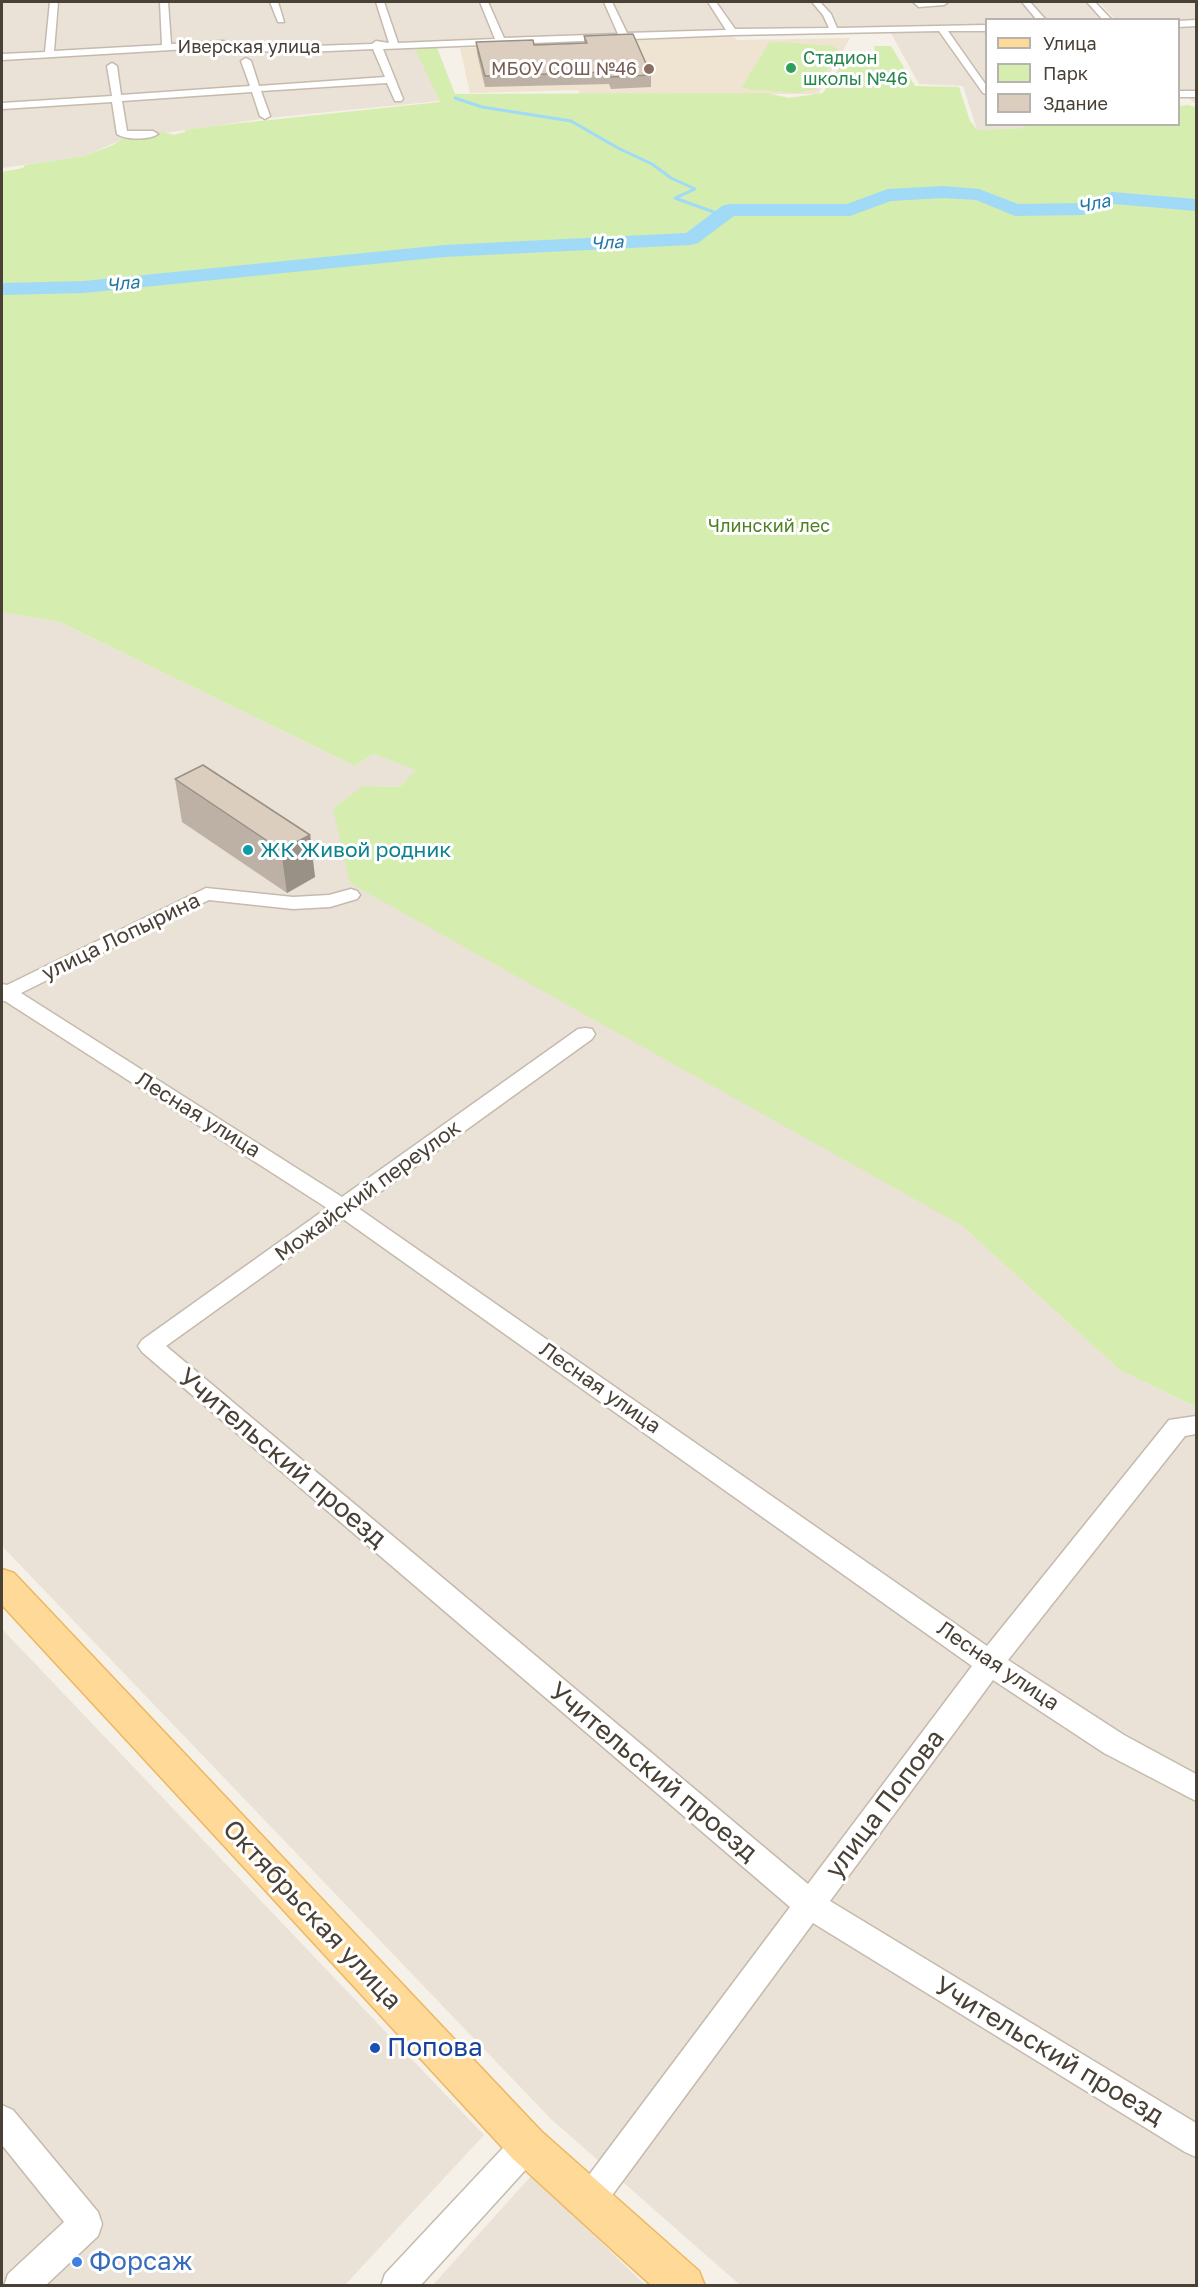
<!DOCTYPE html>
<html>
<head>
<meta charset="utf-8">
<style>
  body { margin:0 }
  #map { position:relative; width:1198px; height:2287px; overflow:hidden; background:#f5f0e8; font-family:"Golos Text",sans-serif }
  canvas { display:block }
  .frame { position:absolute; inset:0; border:3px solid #494036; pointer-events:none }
  .legend { position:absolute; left:985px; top:18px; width:195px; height:108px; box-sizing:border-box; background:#fff; border:2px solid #b6b3af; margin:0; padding:8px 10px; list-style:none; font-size:18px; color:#494036 }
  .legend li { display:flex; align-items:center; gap:12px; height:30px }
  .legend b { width:30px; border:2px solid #b6b3af }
</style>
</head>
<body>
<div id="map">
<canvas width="1198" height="2287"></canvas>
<div class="frame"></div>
<ul class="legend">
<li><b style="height:8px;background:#ffd997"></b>Улица</li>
<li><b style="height:16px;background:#d5edae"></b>Парк</li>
<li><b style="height:16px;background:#dbcebf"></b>Здание</li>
</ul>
</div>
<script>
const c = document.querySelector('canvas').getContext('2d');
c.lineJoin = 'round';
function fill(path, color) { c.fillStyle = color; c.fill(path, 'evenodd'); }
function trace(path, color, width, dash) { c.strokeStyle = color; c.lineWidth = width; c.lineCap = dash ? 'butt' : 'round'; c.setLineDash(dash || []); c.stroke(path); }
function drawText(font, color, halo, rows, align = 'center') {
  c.font = font + ' "Golos Text",sans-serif'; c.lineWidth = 6; c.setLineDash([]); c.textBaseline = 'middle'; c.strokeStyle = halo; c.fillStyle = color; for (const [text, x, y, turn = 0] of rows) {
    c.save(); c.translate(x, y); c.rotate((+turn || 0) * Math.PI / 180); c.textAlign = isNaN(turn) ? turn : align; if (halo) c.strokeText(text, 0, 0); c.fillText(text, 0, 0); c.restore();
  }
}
const residential = new Path2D(`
  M2,2h49l-5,51 -44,3z
  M58,2h421l15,37 -208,9 -55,-7 -176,12z
  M488,2h598l18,17 -118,1v104l42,1 -4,3 -47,2 -14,-44 -44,-2 -31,-56 -383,12z
  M1099,2h97v102l-17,-14 -1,-70 -63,-1z
  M423,45l16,56 -171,17 -145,21 -38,17 -83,12v-108l219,-14 61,6z
  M2,612l58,10 295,144 18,-12 44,16 -17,17 -37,-1 598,439 159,145 76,37v878h-456l-189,-166 -549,-573z
  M2,1629l482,506 -139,150h-343z
  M532,2175l113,110 -213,1z`);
const education = new Path2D(`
  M733,36l4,4 113,-2 -32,56h-238l-2,-4 -108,3 -10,-45z`);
const green = new Path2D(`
  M778,42l54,4 6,3 -21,40 -21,4 -48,-4 -6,-2 27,-44z
  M436,45l19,49 312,-1 22,5 34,-5 19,-29 35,-2 -3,-16h17l24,40 44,1 11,34 7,9 47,-2 4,-4h150l1,-18 9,-1 8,2v1300l-76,-37 -159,-145 -611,-342 -17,-74 30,-23 37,1 16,-17 -43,-16 -18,12 -295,-144 -58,-10v-440l21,-4 2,-3 60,-9 28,-11 9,-6 41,-7 11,3 11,-3v-2l28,-4 227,-24 -26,-56z`);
const stream = new Path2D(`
  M455,98l27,9 89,14 47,27 34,16 19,14 24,11 -20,9 47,17`);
const river = new Path2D(`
  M944,186l35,3 39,15 63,-1 31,-11 84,7v12l-82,-7 -31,11 -68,1 -39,-16 -32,-2 -53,3 -41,15h-116l-36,27 -7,2 -247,12 -360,36 -82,2v-12l82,-2 360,-36 242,-12 36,-27 7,-2h118l41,-15z`);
const minor = new Path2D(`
  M50,2h8l-4,49 108,-6 -2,-43h8l3,42 51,-3 62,6 88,-3 4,-3 13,2 -13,-41h8l14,41 97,-4 -15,-37h8l16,36 114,-4 -14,-32h8l15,31 99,-3 -18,-28h8l19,27 94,-1 -6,-13 -11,-13h8l11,12 6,14 149,-3v6h-38l38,54v9l-3,-1 -44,-62 -207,4 -349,14 20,50 -2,2h-6l-8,-18 -126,8 9,25 -5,3 -5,-3 -8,-24 -130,9 5,30h26l5,3c-8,6 -33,6 -41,0l-5,-32 -110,7v-6l110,-7 -5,-30 5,-3 5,3 4,29 129,-9 -9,-25 5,-3 5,3 8,25 126,-9 -12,-28 -89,4 -62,-6 -220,13v-6l43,-2z
  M270,2h8l6,20h-6z
  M913,2h35l-4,3 -25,2z
  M1022,2h8l16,18h-9z
  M1087,2h8l17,18h-9z
  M1196,20v6l-18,1v-6z
  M1178,91h18v6h-18z
  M206,888l87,9 36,-2 22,-6 6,2 3,4 -3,4 -27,8 -37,2 -84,-9 -188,93 321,204 236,-168 7,-1 7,1 3,5 -3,5 -234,169 629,438 182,-226 27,-4v18l-11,2 -177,224 116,75 72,39v27l-92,-48 -111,-73 -163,221 366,222v34l-11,-5 -372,-229 -214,290 -11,5 -11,-5 -5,-11 5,-11 213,-284 -648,-555 -4,-6 4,-6 185,-132 -322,-207h-3v-17l5,1zM343,1219l629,447 -164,218 -642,-538z
  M2,2105l11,5 85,102 4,12 -4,12 -53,50h-41l4,-12 56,-52 -62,-77z
  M527,2129l11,5 5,11 -5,11 -118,130h-39l4,-12 131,-140z`);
const major = new Path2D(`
  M2,1569l12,4 527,558 158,140 6,15h-53l-139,-127 -511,-554z`);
const wall = new Path2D(`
  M584,36l67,39v12l-40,2 -2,-5 -124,3 -8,-34 -1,-11 58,3 50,-1z
  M175,779l135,56 5,42 -28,16 -105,-71z`);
const shadedWall = new Path2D(`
  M310,835l5,42 -28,16 -6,-43z`);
const building = new Path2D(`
  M633,34l18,41 -40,2 -2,-5 -124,4 -9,-34 57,-2 1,5 53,-2 -3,-7z
  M203,765l107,70 -29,15 -106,-71z`);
const markers = [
  [791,68,6,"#2e9e5b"],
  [649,69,6,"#8d6e63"],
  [248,850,6,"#0f9aa8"],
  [375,2048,6,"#1a4fb4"],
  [77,2262,6,"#3f7fe0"]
];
const farStreetnames = [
  ["Иверская улица",249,47]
];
const farLeisurenames = [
  ["Стадион",803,58],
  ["школы №46",803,79]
];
const farEducationnames = [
  ["МБОУ СОШ №46",637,69]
];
const farWaternames = [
  ["Чла",1094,204,-12],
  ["Чла",607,243,-3],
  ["Чла",123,284,-6]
];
const farParknames = [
  ["Члинский лес",769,526]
];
const cultureNames = [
  ["ЖК Живой родник",260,850]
];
const streetNames = [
  ["улица Лопырина",121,937,-26],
  ["Лесная улица",198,1115,32],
  ["Можайский переулок",368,1191,-36],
  ["Лесная улица",600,1388,35],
  ["Лесная улица",998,1666,34]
];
const nearStreetnames = [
  ["Учительский проезд",282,1458,40],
  ["Учительский проезд",653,1772,40],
  ["улица Попова",885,1804,-53],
  ["Октябрьская улица",312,1915,47],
  ["Учительский проезд",1049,2051,31]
];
const nearTransitnames = [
  ["Попова",387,2048]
];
const nearShopnames = [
  ["Форсаж",89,2262]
];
fill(residential, '#eae2d6');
fill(education, '#efe4d1');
fill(green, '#d5edae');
trace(stream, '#a0daf6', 3);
fill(river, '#a0daf6');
trace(minor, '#c5baad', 3);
trace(major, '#eeb75e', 3);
fill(minor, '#fff');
fill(major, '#ffd997');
fill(wall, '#bcb1a4');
fill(shadedWall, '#999086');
fill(building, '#dbcebf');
trace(building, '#999086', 1.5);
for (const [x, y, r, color] of markers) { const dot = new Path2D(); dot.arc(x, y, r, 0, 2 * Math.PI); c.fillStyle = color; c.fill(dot); trace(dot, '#fff', 2); }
drawText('18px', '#494036', '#fff', farStreetnames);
drawText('18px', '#27864d', '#fff', farLeisurenames, 'left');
drawText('18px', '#785e54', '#fff', farEducationnames, 'right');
drawText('italic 18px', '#2278a5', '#fff', farWaternames);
drawText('18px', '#4e8123', '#fff', farParknames);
drawText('21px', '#0d838f', '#fff', cultureNames, 'left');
drawText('21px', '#494036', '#fff', streetNames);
drawText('26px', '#494036', '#fff', nearStreetnames);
drawText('26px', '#164399', '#fff', nearTransitnames, 'left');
drawText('26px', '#366cbe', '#fff', nearShopnames, 'left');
</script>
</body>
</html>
